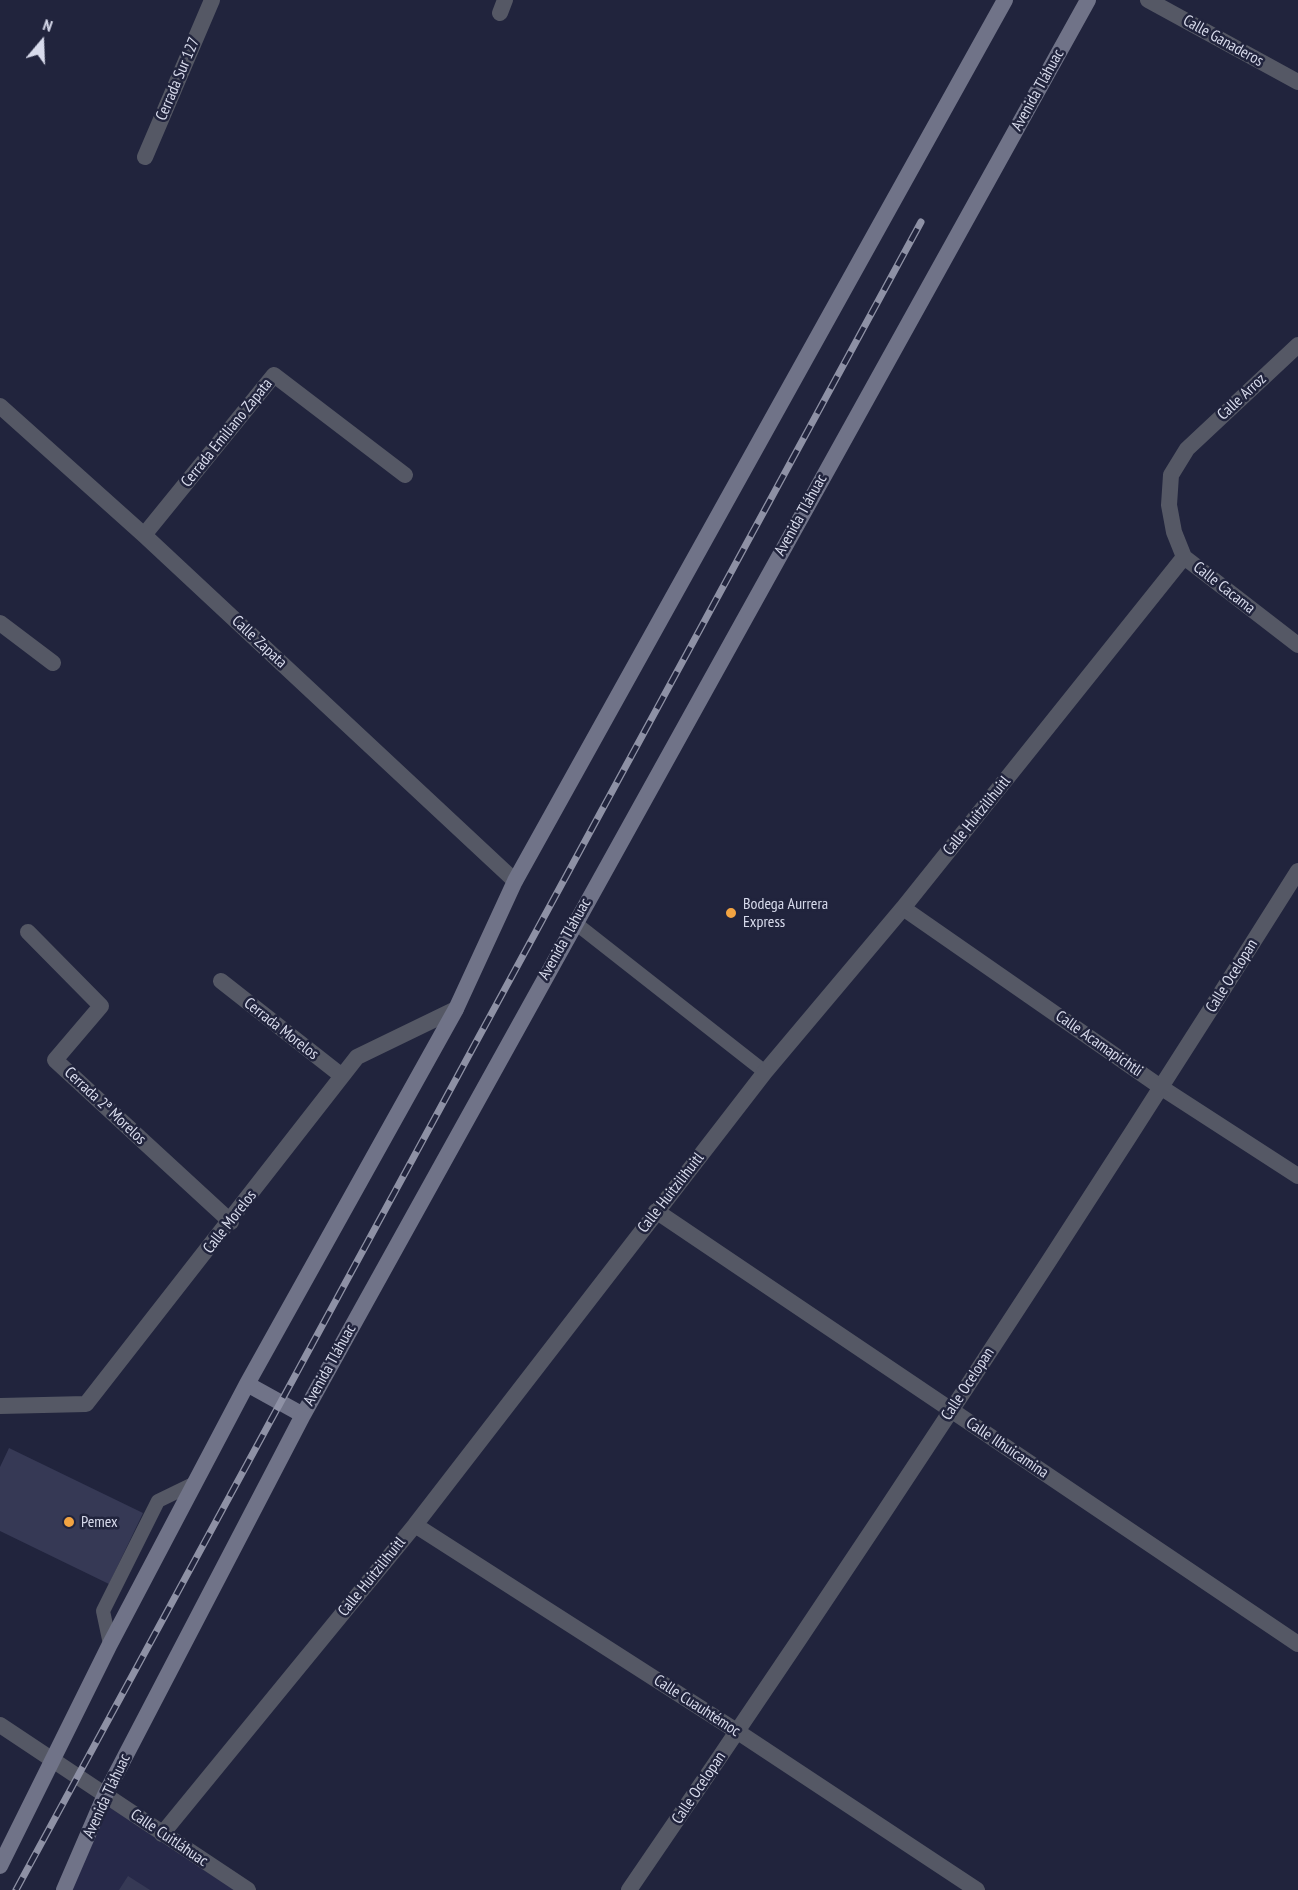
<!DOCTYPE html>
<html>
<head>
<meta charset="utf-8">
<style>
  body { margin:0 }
  #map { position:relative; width:1298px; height:1890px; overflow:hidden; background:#21243d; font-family:"PT Sans Narrow",sans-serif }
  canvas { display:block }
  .north { position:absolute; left:12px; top:12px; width:60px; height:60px; -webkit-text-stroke:4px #21243d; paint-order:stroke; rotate:19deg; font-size:16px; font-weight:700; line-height:24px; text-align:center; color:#d8dbec }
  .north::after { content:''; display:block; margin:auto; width:21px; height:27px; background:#d8dbec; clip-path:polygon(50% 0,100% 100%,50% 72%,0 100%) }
</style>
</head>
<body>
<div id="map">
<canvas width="1298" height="1890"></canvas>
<div class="north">N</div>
</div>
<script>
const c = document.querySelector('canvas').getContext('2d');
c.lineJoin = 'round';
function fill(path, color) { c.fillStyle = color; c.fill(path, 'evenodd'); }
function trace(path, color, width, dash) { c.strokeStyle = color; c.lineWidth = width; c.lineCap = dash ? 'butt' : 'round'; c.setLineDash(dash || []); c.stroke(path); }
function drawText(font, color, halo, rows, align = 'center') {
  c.font = font + ' "PT Sans Narrow",sans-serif'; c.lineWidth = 5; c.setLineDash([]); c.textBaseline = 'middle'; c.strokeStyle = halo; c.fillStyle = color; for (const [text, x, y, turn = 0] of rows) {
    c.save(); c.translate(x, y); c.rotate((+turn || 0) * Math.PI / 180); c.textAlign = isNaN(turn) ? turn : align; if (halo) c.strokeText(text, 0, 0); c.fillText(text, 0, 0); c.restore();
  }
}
const built = new Path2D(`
  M105,1795l143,95h-187z`);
const building = new Path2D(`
  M9,1448l134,65 -34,71 -109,-53v-64z
  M128,1876l22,14h-31z`);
const service = new Path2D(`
  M574,922l191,150
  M110,1644l-7,-33 55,-110 37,-18`);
const minor = new Path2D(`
  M1148,0l150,82
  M500,13l5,-13
  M145,157l67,-157
  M1298,345l-111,104 -16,26 -2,30 5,27 10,25 114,88
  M0,406l144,129 371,346
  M144,535l130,-160 131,100
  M0,623l53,40
  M903,908l259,180 136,88
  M28,932l73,74 -46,54 176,162
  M221,981l121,95
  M656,1211l642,433
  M0,1406l86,-2 271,-347 99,-48
  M415,1525l323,207 239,158
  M0,1725l248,165
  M162,1834l253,-309 350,-453 138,-164 281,-351
  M629,1890c230,-335 453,-675 669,-1019`);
const secondary = new Path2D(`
  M247,1384l56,31
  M0,1866l110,-222 137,-260 209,-375 59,-128 490,-881
  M64,1890l41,-95 198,-380 785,-1415`);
const rail = new Path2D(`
  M16,1890l905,-1668`);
const markers = [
  [731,913,6,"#f3a442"],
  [69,1522,6,"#f3a442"]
];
const streetNames = [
  ["Calle Ganaderos",1223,41,29],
  ["Cerrada Sur 127",178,79,-67],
  ["Avenida Tláhuac",1038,90,-61],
  ["Calle Arroz",1242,397,-43],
  ["Cerrada Emiliano Zapata",227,433,-51],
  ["Avenida Tláhuac",801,515,-61],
  ["Calle Cacama",1224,588,38],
  ["Calle Zapata",259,642,43],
  ["Calle Huitzilihuitl",977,816,-51],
  ["Avenida Tláhuac",565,939,-61],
  ["Calle Ocelopan",1232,976,-58],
  ["Cerrada Morelos",281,1029,38],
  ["Calle Acamapichtli",1099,1044,35],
  ["Cerrada 2ª Morelos",105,1106,43],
  ["Calle Huitzilihuitl",671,1193,-52],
  ["Calle Morelos",230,1222,-52],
  ["Avenida Tláhuac",330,1365,-61],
  ["Calle Ocelopan",968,1384,-57],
  ["Calle Ilhuicamina",1007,1448,34],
  ["Calle Huitzilihuitl",372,1577,-51],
  ["Calle Cuauhtémoc",697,1706,33],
  ["Calle Ocelopan",699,1788,-56],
  ["Avenida Tláhuac",107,1796,-65],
  ["Calle Cuitláhuac",169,1838,34]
];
const poiNames = [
  ["Bodega Aurrera",743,904],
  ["Express",743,922],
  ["Pemex",81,1522]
];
fill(built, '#272949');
fill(building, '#363955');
trace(service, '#555865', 14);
trace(minor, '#555865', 16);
trace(secondary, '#707388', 16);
trace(rail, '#8e91a5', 7);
trace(rail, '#21243d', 4.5, [14]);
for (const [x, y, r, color] of markers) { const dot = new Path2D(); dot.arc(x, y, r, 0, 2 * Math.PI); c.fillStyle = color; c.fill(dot); trace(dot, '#21243d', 2); }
drawText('16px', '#d8dbec', '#21243d', streetNames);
drawText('16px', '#d8dbec', '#21243d', poiNames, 'left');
</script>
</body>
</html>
